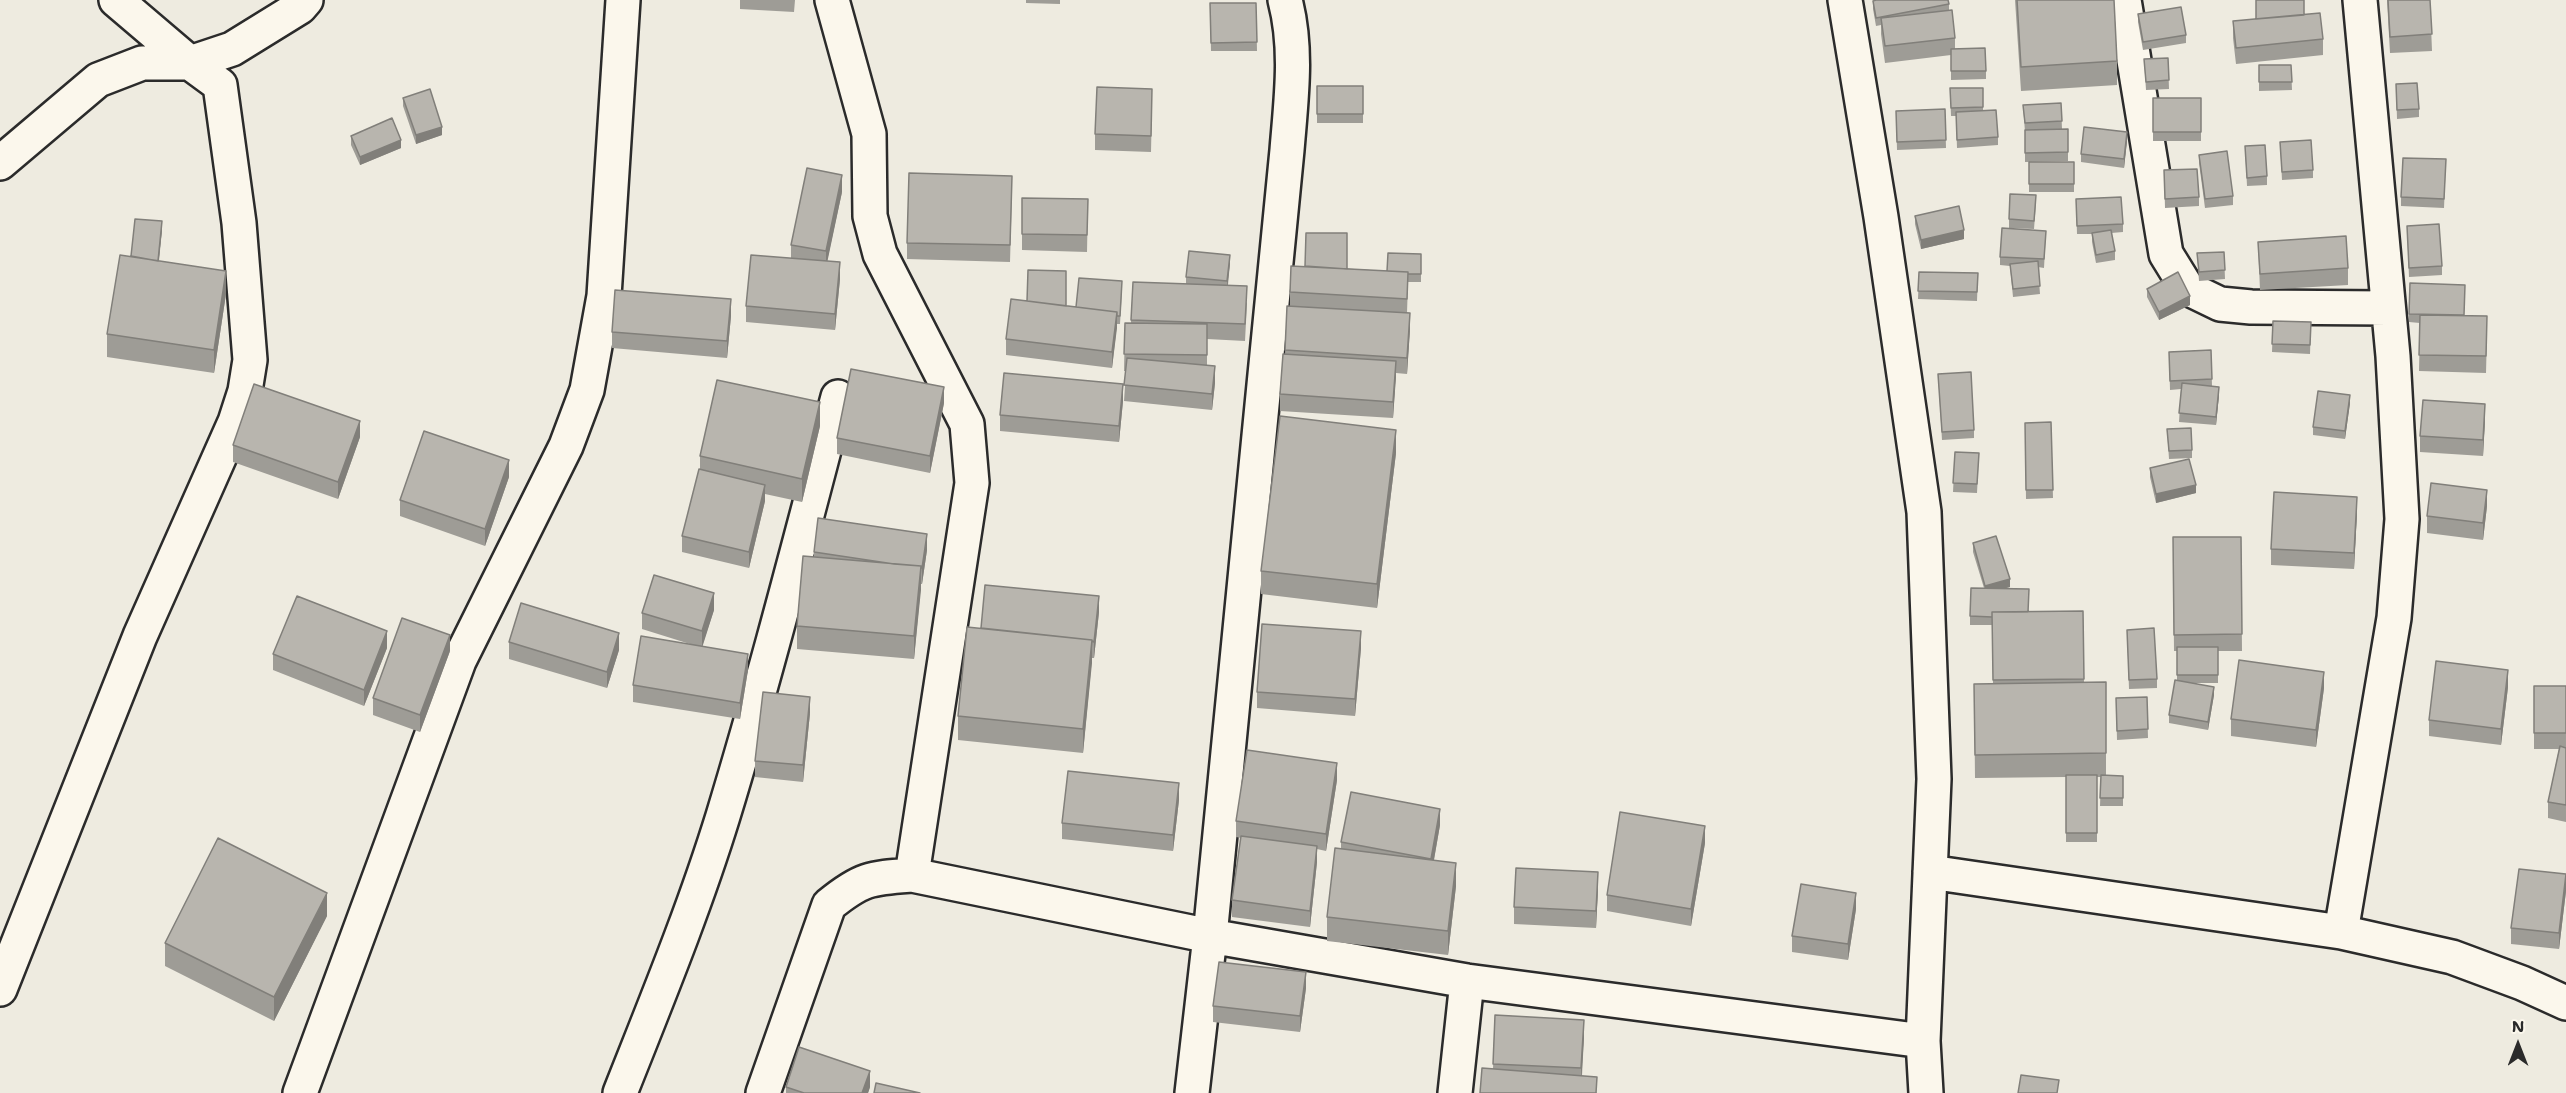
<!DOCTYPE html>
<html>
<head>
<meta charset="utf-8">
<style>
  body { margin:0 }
  #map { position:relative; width:2566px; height:1093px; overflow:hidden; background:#eeebe0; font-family:"Shantell Sans",sans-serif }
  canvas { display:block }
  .north { position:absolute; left:2488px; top:1015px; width:60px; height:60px; -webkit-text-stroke:4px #fbf7ec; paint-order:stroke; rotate:0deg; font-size:16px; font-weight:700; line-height:24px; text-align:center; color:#2b2b2b }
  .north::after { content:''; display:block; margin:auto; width:21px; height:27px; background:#2b2b2b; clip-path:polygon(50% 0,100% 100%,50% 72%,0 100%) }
</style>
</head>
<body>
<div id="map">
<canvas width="2566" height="1093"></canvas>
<div class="north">N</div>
</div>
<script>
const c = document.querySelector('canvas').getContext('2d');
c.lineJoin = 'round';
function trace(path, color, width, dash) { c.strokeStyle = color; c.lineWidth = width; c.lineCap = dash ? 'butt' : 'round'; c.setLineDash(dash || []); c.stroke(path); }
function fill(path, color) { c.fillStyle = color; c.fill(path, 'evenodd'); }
const minor = new Path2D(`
  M116,0l74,63
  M832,0l37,134 1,82 10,38 87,170 5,59 -60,392
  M1845,0l36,217 43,295 10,267 -11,262 3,52
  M2124,0l42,254 21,34 33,16 31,3 137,1
  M0,163l98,-83 44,-17h48
  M1930,872l411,60 111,25 70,26 44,20
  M2341,932l53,-314 8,-99 -9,-163 -33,-356
  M0,989l140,-353 95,-214 10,-31 5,-31 -11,-137 -19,-138 -30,-22 42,-14 68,-42 6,-7
  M300,1093l159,-432 107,-215 21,-56 17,-94 19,-296
  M620,1093c36,-91 74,-183 103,-277 42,-138 78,-279 115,-419
  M763,1093l66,-188c33,-27 42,-27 83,-30l298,61 257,45 456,60
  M1192,1093l18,-157 77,-786c4,-50 11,-101 -2,-150
  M1455,1093l12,-112`);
const wall = new Path2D(`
  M740,0h55l-1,12 -54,-3z
  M1026,0h34v4l-34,-1z
  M2015,0h99l3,61v24l-96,6z
  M2387,0h43l2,51 -42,2z
  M1873,1l76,3v6l6,28v11l31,22v8l-35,1v-25l-66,8 -4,-29v-9l-5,1 -3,-17z
  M1210,3h46l1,48h-46z
  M2138,14l48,21v8l-43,7 -5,-28z
  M2304,15l19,24v16l-87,9 -3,-26v-17z
  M2168,58l1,31 -23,1 -2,-31z
  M2259,65h32l1,25 -33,1z
  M2396,84l23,25v8l-22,2z
  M1317,86h46v37h-46z
  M1950,88h33v22l15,27v8l-41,3 -1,-32h-5z
  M403,98l39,37 -26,9 -13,-38z
  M2153,98h48v43h-48z
  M2061,103l1,26h6v32l-43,1v-30l-2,-27z
  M1152,106l-1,46 -56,-2v-16z
  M1945,109l1,39 -49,2 -1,-39z
  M351,136l50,12 -41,17 -9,-20z
  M2127,141l-3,27 -43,-6v-8z
  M2280,142l33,28v8l-31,2z
  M2245,146l22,30v9l-20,1z
  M2199,155l34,41v9l-28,3 -6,-45z
  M2446,159l-2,49 -43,-2v-9z
  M2029,162h45v30h-45z
  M2164,170l35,27v9l-34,2z
  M842,192l-15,69 13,18 -5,51 -89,-8v-16l45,-48v-13z
  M1012,192l-2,70 -103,-3v-16z
  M1022,198l66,1 -1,53 -65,-2z
  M2076,199l47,25v8l-12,1 4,18v9l-19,3 -4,-21v-8h-15z
  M2036,203l-2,26 -25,-1v-9z
  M1915,216l49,23 -43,10 -6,-25z
  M2407,226l35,40v9l-33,2z
  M162,230l-3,31 67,33 -12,79 -107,-16v-23l24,-78z
  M2046,231l-2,37 -6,-1 2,27 -27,3 -3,-31 -10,-1v-8z
  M2258,242l90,26v17l-88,5z
  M2224,252l1,27 -26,2 -2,-28z
  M1421,254v28h-13l-1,31 3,16 -3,45 -11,-1 -3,45 -113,-7v-17l5,-40 2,-48h3v-14l15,-26 82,5z
  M1230,263l-2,22 19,18 -2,38 -38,-2v27l8,17 -3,27 -88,-9 2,-30h-2l1,-48h6v-3l55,-36v-7z
  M1919,272l59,1 -1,28 -59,-2z
  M2147,289l43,16 -31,15 -12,-23z
  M1122,290l-2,34h-3l-5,44 -106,-13v-16l60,-33 10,1z
  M2409,314l55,2 23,17 -1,40 -67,-2 1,-48 -11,-1z
  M731,316l-4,42 -115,-10v-16z
  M2273,321l38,1 -1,32 -38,-2z
  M2211,350l1,36 7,9 -3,30 -37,-3 2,-33 -11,1 -1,-38z
  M1938,374l36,56v8l-32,2z
  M1123,401l-4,41 -119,-11v-16z
  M944,403l-14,70 -93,-19v-16z
  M2350,403l-5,36 -32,-4v-8z
  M2485,420l-2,36 -63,-4v-16z
  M2051,422l2,76 -27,1 -1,-76z
  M820,426l-18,76 -37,-8v7l-16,67 -67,-16v-16l18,-66v-14z
  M2167,429l25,21v8l-23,1z
  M360,437l-22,62 -105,-37v-17z
  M1955,452l24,1 -2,40 -24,-1z
  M1396,453l-19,155 -116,-14v-23z
  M2150,468l46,25 -40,10 -6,-26z
  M509,477l-24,69 -85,-30v-16z
  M2487,506l-4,34 -56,-7v-17z
  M2357,513l-3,56 -83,-4v-16z
  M2173,537h68l1,114h-24v32h-26l22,12 -6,35 -39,-7v-8l8,-34v-30h-3z
  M1973,543l37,44 -5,1 24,24 54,-1 1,72 22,-1v94h17v30h-23l1,-29h-4v65h-31v-65l-91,1 -1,-94h19l-1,-59h-22v-9l14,-28 -11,-36z
  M927,550l-5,34h-1l-7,75 -117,-10v-23l17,-69v-5z
  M714,610l-12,36 46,24 -8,49 -107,-17v-17l57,-41 -48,-15v-16z
  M1099,612l-5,46h-2l-9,95 -125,-13v-24l23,-87z
  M2127,630l30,49v9l-28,1z
  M509,642l110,8 -12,38 -98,-29z
  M387,648l-23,58 -91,-36v-16z
  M1361,648l-6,68 -98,-8v-16z
  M450,651l-30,81 -47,-17v-17z
  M2534,686h32v136l-18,-4v-16l11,-53h-25z
  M2508,687l-7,58 -72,-9v-16z
  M2324,688l-8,59 -85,-11v-17z
  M2147,697l1,41 -31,2 -1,-42z
  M810,713l-7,69 -48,-5v-16z
  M1337,780l-11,71 -9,-2v13l-7,65 -78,-10v-17l9,-62 -5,-1v-16z
  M1179,800l-6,51 -111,-12v-16z
  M1440,825l-6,35 22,26 -8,69 -121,-14v-24l14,-68v-7z
  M1705,843l-14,83 -84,-15v-16z
  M1598,889l-2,39 -82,-4v-17z
  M2566,891l-7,58 -48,-5v-16z
  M1856,909l-8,51 -56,-8v-16z
  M327,916l-53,105 -109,-55v-23z
  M1306,988l-6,44 -87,-10v-16z
  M1495,1015l89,22 -2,39 15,17 -104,-24z
  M786,1087h84l-2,6h-82z`);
const shadedWall = new Path2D(`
  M442,127v8l-26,9v-9z
  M2127,132v9l-3,27v-9z
  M401,140v8l-41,17v-8z
  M842,175v17l-16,76v-17z
  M162,221v9l-5,45v-8z
  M1964,230v9l-43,10v-9z
  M1230,255v8l-3,27v-9z
  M840,262v17l-5,51v-16z
  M226,271v23l-12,79v-23z
  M2190,296v9l-31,15v-8z
  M731,299v17l-4,42v-17z
  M1117,312v16l-5,40v-16z
  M1410,313v16l-3,45v-16z
  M1396,361v16l-3,41v-16z
  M1215,366v17l-3,27v-16z
  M1123,384v17l-4,41v-16z
  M944,387v16l-14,70v-17z
  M2219,387v8l-3,30v-8z
  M2350,395v8l-5,36v-8z
  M820,402v24l-18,76v-23z
  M2485,404v16l-2,36v-16z
  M360,421v16l-22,62v-17z
  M1396,430v23l-19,155v-24z
  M509,460v17l-24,69v-17z
  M765,485v16l-16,67v-16z
  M2196,485v8l-40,10v-9z
  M2487,490v16l-4,34v-17z
  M2357,497v16l-3,56v-16z
  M927,534v16l-5,34v-16z
  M921,566v24l-7,69v-23z
  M2010,579v8l-25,7v-8z
  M714,593v17l-12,38v-17z
  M1099,596v16l-5,46v-16z
  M387,631v17l-23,58v-16z
  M1361,631v17l-6,68v-17z
  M619,633v17l-12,38v-16z
  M450,635v16l-30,81v-17z
  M1092,640v23l-9,90v-24z
  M748,654v16l-8,49v-16z
  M2508,670v17l-7,58v-16z
  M2324,672v16l-8,59v-17z
  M2214,687v8l-6,35v-8z
  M810,697v16l-7,69v-17z
  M1337,763v17l-11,71v-17z
  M1179,783v17l-6,51v-16z
  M1440,809v16l-9,51v-17z
  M1705,826v17l-14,83v-17z
  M1317,846v16l-7,65v-16z
  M1456,863v23l-8,69v-24z
  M1598,872v17l-2,39v-17z
  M2566,874v17l-7,58v-16z
  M327,893v23l-53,105v-24z
  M1856,893v16l-8,51v-16z
  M1306,972v16l-6,44v-16z
  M1584,1020v17l-3,48v-17z
  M870,1071v16l-2,6h-6z`);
const building = new Path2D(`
  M1876,0h72l1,4 -73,14 -3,-17z
  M2017,0h97l3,61 -96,6z
  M2256,0h48v15l-48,4z
  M2388,0h42l2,34 -42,3z
  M1210,3h46l1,39 -46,1z
  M2181,7l5,28 -43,7 -5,-28z
  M1952,10l3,28 -70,8 -4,-28z
  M2320,13l3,26 -87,9 -3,-27z
  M1985,48l1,23h-35v-22z
  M2168,58l1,22 -23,2 -2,-23z
  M2259,65h32l1,17h-33z
  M2417,83l2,26 -22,1 -1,-26z
  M1317,86h46v28h-46z
  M1097,87l55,2 -1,47 -56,-2z
  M1950,88h33v19l-32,1z
  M430,89l12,38 -26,8 -13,-37z
  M2153,98h48v34h-48z
  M2061,103l1,18 -37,2 -2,-18z
  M1945,109l1,31 -49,2 -1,-31z
  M1996,110l2,27 -41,3 -1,-28z
  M392,118l9,22 -41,17 -9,-21z
  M2084,127l43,5 -3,27 -43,-5z
  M2068,129v23l-43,1v-23z
  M2311,140l2,30 -31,2 -2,-30z
  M2265,145l2,31 -20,2 -2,-32z
  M2227,151l6,45 -28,3 -6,-44z
  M2403,158l43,1 -2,40 -43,-2z
  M2029,162h45v22h-45z
  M807,168l35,7 -16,76 -35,-6z
  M2197,169l2,28 -34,2 -1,-29z
  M909,173l103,3 -2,69 -103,-2z
  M2010,194l26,1 -2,26 -25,-2z
  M2121,197l2,27 -46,2 -1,-27z
  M1022,198l66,1 -1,36 -65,-1z
  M1959,206l5,24 -43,10 -6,-24z
  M135,219l27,2 -4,40 -27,-5z
  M2439,224l3,42 -33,2 -2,-42z
  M2002,228l44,3 -2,28 -44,-2z
  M2111,230l4,21 -19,4 -4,-22z
  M1306,233h41v36l-42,-3z
  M2346,236l2,32 -88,6 -2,-32z
  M1189,251l41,4 -3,26 -41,-4z
  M2224,252l1,18 -26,2 -2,-19z
  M1388,253l33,1v20h-13v-2l-21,-1z
  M120,255l106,16 -12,79 -107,-16z
  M751,255l89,7 -5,52 -89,-8z
  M2038,261l2,25 -27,3 -3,-25z
  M1291,266l117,6 -1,27 -117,-7z
  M1028,270l38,1v35l-39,-5z
  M1919,272l59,1 -1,19 -59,-1z
  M2178,272l12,24 -31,16 -12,-23z
  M1079,278l43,3 -2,35h-3v-4l-41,-5z
  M1133,282l114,4 -2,38 -114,-4z
  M2410,283l55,2 -1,30 -55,-1z
  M615,290l116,9 -4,42 -115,-9z
  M1011,299l106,13 -5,40 -106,-13z
  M1287,306l123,7 -3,45 -122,-8z
  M2420,315l67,1 -1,40 -67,-1z
  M2273,321l38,1 -1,23 -38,-1z
  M1125,323l82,1v31l-83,-1z
  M2211,350l1,29 -42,2 -1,-29z
  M1283,354l113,7 -3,41 -113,-8z
  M1127,358l88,8 -3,28 -88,-9z
  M851,369l93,18 -14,69 -93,-18z
  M1971,372l3,58 -32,2 -4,-58z
  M1004,373l119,11 -4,42 -119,-11z
  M717,380l103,22 -18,77 -102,-23z
  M2182,383l37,4 -3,30 -37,-4z
  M254,384l106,37 -22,61 -105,-37z
  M2318,391l32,4 -5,36 -32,-4z
  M2423,400l62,4 -2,36 -63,-4z
  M1280,416l116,14 -19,154 -116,-13z
  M2051,422l2,68h-27l-1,-67z
  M2191,428l1,22 -23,1 -2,-22z
  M424,431l85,29 -24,69 -85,-29z
  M1955,452l24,1 -2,31 -24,-1z
  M2189,459l7,26 -40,9 -6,-26z
  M699,469l66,16 -16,67 -67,-16z
  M2431,483l56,7 -4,33 -56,-7z
  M2274,492l83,5 -3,56 -83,-4z
  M818,518l109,16 -5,34h-1v-2l-27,-2 -80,-12z
  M1996,536l14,43 -25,7 -12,-43z
  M2173,537h68l1,97 -68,1z
  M803,556l118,10 -7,70 -117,-10z
  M654,575l60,18 -12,38 -60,-18z
  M985,585l114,11 -5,46 -2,-1v-1l-111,-12z
  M1971,588l58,1 -1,23h-36v5l-22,-1z
  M297,596l90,35 -23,59 -91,-36z
  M521,603l98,30 -12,39 -98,-30z
  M2083,611l1,68 -91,1 -1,-68z
  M402,618l48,17 -30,80 -47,-17z
  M1262,624l99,7 -6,68 -98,-7z
  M967,627l125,13 -9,89 -125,-13z
  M2154,628l3,51 -28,1 -2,-50z
  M641,636l107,18 -8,49 -107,-18z
  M2177,647h41v28h-41z
  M2239,660l85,12 -8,58 -85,-11z
  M2436,661l72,9 -7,59 -72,-9z
  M2175,680l39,7 -6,35 -39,-7z
  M2106,682v71l-131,2 -1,-71z
  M2534,686h32v47h-32z
  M763,692l47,5 -7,68 -48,-4z
  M2147,697l1,32 -31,2 -1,-33z
  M2560,746l6,2v57l-18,-3z
  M1247,750l90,13 -11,71 -90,-13z
  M1068,771l111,12 -6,52 -111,-12z
  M2066,775h31v58h-31z
  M2101,775l22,1v22h-23z
  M1351,792l89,17 -9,50 -90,-17z
  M1620,812l85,14 -14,83 -84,-14z
  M1241,836l76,10 -7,65 -78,-11z
  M218,838l109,55 -53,104 -109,-54z
  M1335,848l121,15 -8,68 -121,-14z
  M1516,868l82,4 -2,39 -82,-4z
  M2519,869l47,5 -7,59 -48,-5z
  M1801,884l55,9 -8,51 -56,-8z
  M1219,962l87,10 -6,44 -87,-10z
  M1495,1015l89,5 -3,48 -88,-4z
  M799,1047l71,24 -8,22h-58l-18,-6z
  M1482,1068l115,9 -1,16h-116z
  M2021,1075l38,5 -2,13h-39z
  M876,1083l44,10h-46z`);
trace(minor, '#2b2b2b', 38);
trace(minor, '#fbf7ec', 33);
fill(wall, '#9e9c96');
fill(shadedWall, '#817f7a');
fill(building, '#b8b5ae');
trace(building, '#817f7a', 1.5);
</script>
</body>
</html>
